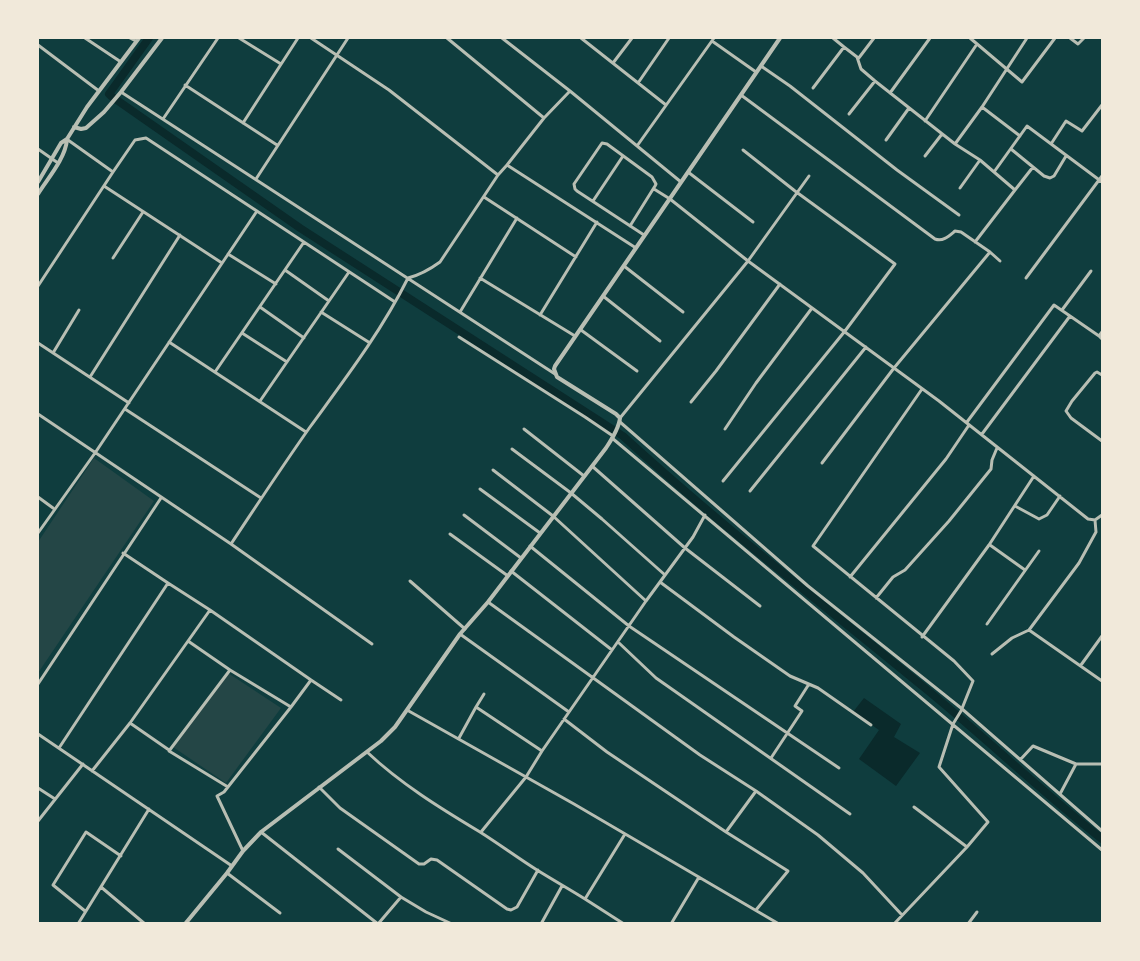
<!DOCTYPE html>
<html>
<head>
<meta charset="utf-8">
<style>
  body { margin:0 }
  #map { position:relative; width:1140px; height:961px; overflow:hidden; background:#0f3d3e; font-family:Cabin,sans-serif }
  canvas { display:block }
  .frame { position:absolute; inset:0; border:39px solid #f1e9da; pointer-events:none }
</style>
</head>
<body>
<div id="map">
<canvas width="1140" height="961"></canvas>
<div class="frame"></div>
</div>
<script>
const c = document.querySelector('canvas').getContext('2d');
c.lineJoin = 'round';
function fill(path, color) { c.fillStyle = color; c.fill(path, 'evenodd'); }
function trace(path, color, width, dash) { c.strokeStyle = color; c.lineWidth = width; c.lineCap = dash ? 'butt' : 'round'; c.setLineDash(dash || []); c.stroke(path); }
const green = new Path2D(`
  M94,458l60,43 -116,172v-131z
  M228,673l53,35 -55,75 -53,-36z`);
const water = new Path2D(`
  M864,698l37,26 -7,13 26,16 -24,33 -37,-27 20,-29 -26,-18z`);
const canal = new Path2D(`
  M149,38l-40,56 2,2 189,132 323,208c97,89 202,170 303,253 60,49 116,103 176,150`);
const minor = new Path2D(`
  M85,38l36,24
  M130,38l6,3
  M239,38l42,26
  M311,38l78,52 109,85
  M447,38l97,80
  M502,38l68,53 111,91
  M581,38l85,67
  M970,38l52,44 33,-44
  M1070,38l8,6 6,-6
  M712,41l44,31
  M38,45l61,46
  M844,47l13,10 4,12 14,12 80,63 25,16 -20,28
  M858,59l16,-21
  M613,63l19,-25
  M761,66l29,20 107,84 62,45
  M638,83l31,-45
  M185,85l92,60
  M813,88l31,-41 -11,-9
  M121,92l434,282
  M890,93l40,-55
  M741,95l194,144c8,3 14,-3 20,-8l6,1 29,20
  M982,107l38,29
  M849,114l26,-33
  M163,119l55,-81
  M925,121l52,-77
  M243,123l55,-85
  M68,140l45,32
  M886,140l23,-32
  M955,144l27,-37 45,-69
  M1051,144l15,-23 16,10 20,-26
  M637,146l77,-108
  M38,149l20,14
  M1011,149l33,27 6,2 4,-2 12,-20
  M925,156l17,-22
  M980,160l14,12
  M507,165l37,-47 26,-27
  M688,172l65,50
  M256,179l92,-141
  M104,186l118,77
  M654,189l16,10 78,62 191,140 149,118 7,1 7,-5
  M1015,190l18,-23
  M484,197l92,60
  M593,201l30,-45
  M630,226l25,-40 1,-2 -4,-7 -45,-33 -5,-1 -28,41 1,5 2,2 67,44
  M975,242l40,-52 -21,-18 33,-46 75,56
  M228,254l48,30
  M113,258l30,-46
  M624,266l59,46
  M285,270l44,31
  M480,278l95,58
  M1026,278l76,-102
  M38,286l75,-114 22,-32 11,-2 249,164
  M603,296l57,45
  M260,307l44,31
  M1062,310l29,-39
  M321,312l49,31
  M460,312l57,-94
  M540,315l57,-93
  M581,330l56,41
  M1102,332l-3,4 3,3
  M242,333l45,29
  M459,337l126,80 28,19
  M169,342l137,90
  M38,343l91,60
  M53,353l26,-43
  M215,372l89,-130
  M1102,375l-5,-3 -2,1 -23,28 -6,10 5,7 31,23
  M90,377l90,-142
  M260,401l89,-129
  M691,402l25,-31 64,-87
  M125,409l136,89
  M38,414l193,130 141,100
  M620,418l128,-157 61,-85
  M620,422l188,164 153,122 141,123
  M967,422l87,-117 16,11
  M524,429l60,47
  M725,429l31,-46 56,-75
  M982,434l88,-118 29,20
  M612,438l490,412
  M512,449l59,44 31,26 63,56
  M822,463l72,-95 96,-116 10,9
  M592,466l93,82 75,58
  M493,470l60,46 93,85
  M723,481l122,-150 50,-67 -100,-73 -52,-41
  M480,489l60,44
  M750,491l116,-144
  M38,497l15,11
  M1015,506l24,13 8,-4 13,-19
  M464,515l57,43
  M1095,520l1,12 -17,31 -50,67 73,51
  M38,533l57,-80 162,-242
  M450,534l58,42
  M231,544c26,-39 52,-79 79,-117 35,-48 71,-95 98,-149 12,-3 21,-8 32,-16l58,-87 9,-10 129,83
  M990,545l35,25
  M530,546l99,80 210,142
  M123,553l45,30
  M511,571l101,79
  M850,577l96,-118 23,-34
  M410,581l55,48
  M660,582l74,55 56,39 28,12 53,37
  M876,598l17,-21 12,-7 44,-49 42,-52 1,-9 5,-12
  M488,602l212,153 56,36 62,44 45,38 39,42
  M210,610l101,70 -20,27 -67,85 -7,4 26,55
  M987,624l52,-73
  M460,634l109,78
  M922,637l67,-92 45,-69
  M188,641l42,29 -61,81 59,36
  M618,642l38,36 194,136
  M992,654l20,-16 17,-8
  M1081,665l21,-29
  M230,670l61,37
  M311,680l30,20
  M38,684l123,-186
  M476,707l8,-13
  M407,710l167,94 205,120
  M564,719l43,33 119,80 62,39 -32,39
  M130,723l39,27
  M38,734l194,132
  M459,738l17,-31 66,44
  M59,748l109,-165 42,27 -80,113 -38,48
  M367,752c34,32 73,56 113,80 19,12 38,26 57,38 16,10 32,19 48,29
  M771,758l31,-47 -7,-5 14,-22
  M1020,760l13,-14 43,18
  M319,787l21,21 79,56h5l7,-5 6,1 70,49 4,1 6,-3 21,-37
  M38,788l17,11
  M1060,794l16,-30h26
  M914,807l53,40
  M38,821l45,-57
  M261,832l117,92 23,-27
  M481,832l45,-55 16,-26 104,-150 47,-64 12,-22
  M726,832l30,-41
  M338,849l63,48 25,15 26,12
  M227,873l53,40
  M101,887l44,37
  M85,911l-32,-26 33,-53 35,24
  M78,924l71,-115
  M541,924l21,-38
  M624,924l-39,-25 40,-65
  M671,924l28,-47
  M894,924l73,-77 21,-25 -49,-55 14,-43 8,-13 12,-30 -19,-20 -141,-115 109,-157
  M968,924l9,-12`);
const tertiary = new Path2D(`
  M74,127l7,2 5,-1 18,-16 17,-20 41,-54
  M38,182l23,-39 6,-4 20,-32 52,-69
  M38,194c10,-16 27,-35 29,-54
  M185,924l42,-51 16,-22 18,-19 120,-91 14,-14 65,-93 28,-32 118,-154c6,-9 13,-20 14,-30l-4,-4 -59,-37 -3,-8 1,-3 225,-328`);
fill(green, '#244646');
fill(water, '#0a2a2b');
trace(canal, '#0a2a2b', 8);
trace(minor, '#b8beb3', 3);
trace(tertiary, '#b8beb3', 4);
</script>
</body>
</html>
